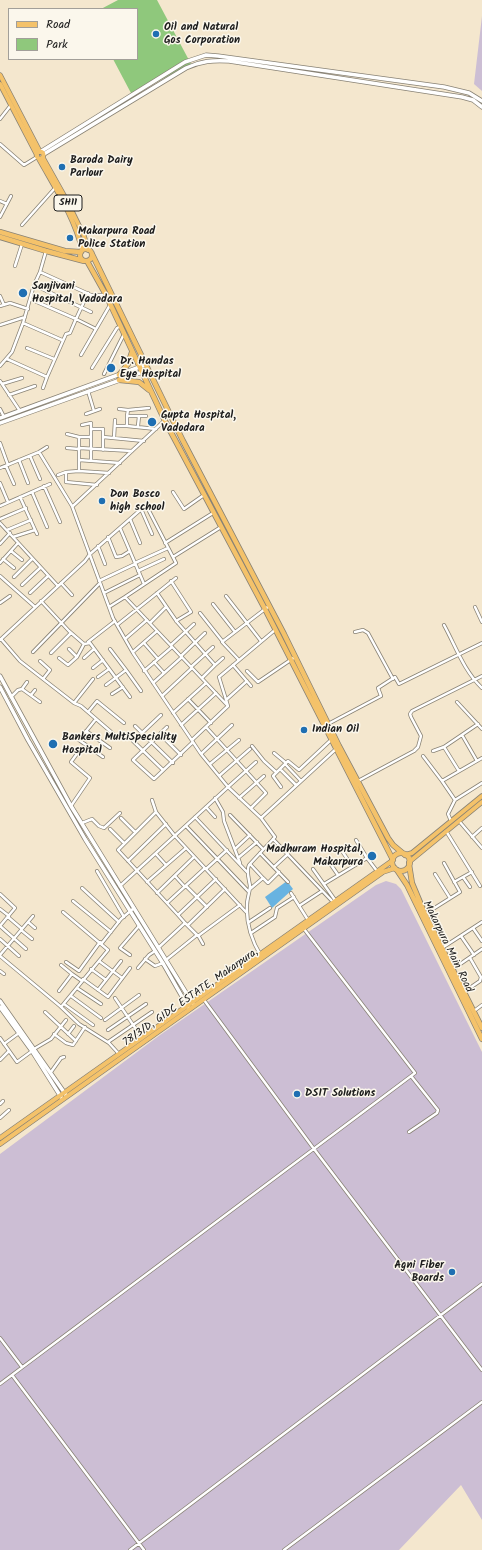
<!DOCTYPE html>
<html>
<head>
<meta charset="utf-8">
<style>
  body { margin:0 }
  #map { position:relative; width:482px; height:1550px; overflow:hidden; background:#f4e7ce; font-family:Kalam,sans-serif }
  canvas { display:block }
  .legend { position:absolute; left:8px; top:8px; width:130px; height:52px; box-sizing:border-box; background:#fbf7ec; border:1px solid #a29f99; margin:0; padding:5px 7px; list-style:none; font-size:12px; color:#1c1c1c }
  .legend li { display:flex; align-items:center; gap:8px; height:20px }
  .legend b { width:20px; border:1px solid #a29f99 }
</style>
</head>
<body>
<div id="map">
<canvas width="482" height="1550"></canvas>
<ul class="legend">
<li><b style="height:5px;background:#f4c26a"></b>Road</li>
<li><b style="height:11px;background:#8fc87c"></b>Park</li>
</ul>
</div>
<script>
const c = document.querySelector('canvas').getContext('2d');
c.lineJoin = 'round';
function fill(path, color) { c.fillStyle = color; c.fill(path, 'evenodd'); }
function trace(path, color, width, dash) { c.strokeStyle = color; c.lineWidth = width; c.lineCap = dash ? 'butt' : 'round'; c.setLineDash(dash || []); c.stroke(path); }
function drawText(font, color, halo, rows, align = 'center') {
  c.font = font + ' Kalam,sans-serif'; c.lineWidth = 3; c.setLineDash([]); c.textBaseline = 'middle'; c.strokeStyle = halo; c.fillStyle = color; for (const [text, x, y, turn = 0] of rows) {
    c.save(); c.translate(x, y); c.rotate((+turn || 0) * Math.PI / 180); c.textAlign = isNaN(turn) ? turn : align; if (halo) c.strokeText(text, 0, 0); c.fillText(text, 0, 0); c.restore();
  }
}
const industrial = new Path2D(`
  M482,16v75l-8,-7z
  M386,881l10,3 5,5 81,163v468l-21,-35 -62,65h-399v-396l160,-119 216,-150z`);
const green = new Path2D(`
  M118,0h39l34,64 -59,31 -19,-36h24v-50h-36z`);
const water = new Path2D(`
  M287,881l6,8 -21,19 -7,-11z`);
const minor = new Path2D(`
  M0,119l11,-14
  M0,144l24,21 13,-8
  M0,201l7,3
  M0,217l11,-21
  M22,225l33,-37
  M15,266l7,-22
  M40,272l51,23h15
  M34,285l57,27
  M0,296l4,9
  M30,299l46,20 12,-26
  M0,306l10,-3 18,6
  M23,323l39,17
  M0,325l25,-8
  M27,348l27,11
  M81,355l29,-50
  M7,359l40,18 19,-43 4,-1 6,-14 20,10
  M0,366l12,-14 11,-29 11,-38 6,-13 6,-21
  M92,368l25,-40 4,-2
  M104,374l20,-40
  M0,381l20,30
  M2,384l20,-6
  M43,388l4,-11
  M88,391l6,20
  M9,395l26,-9
  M0,409l4,8
  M119,409l9,1
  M86,414l14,-5
  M127,416l1,-6 21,-2
  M146,416h-19v10l29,3
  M82,425l9,-2v37
  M115,426h12
  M138,426l1,-10
  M91,429h12v21
  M67,434l12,3v34l30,2
  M79,437h12
  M103,437l41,4
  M114,438l1,-18
  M0,443l8,22
  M67,448l12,1
  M79,448l53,3
  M39,452l33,54 41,112 20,35 68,101 27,33 33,31 14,19 -26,28c-3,6 0,14 1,21 0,6 -3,12 -3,19 -1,17 5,36 14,51
  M30,456l10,23
  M19,460l9,23
  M79,460l41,3
  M6,466l8,18
  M0,468l39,-16 8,-5
  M66,472v10l31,3
  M58,475l8,-3 13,-1
  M0,483l8,19
  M44,486l16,36
  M32,492l15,35
  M173,492l11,17 20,-14
  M20,497l17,37
  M0,506l50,-22
  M73,506l91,-85
  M141,509l11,25
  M0,519l26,-11
  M130,519l10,24
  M0,523l58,63
  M120,528l24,56
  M7,530l24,-10
  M13,537l22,-7
  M108,537l8,20 6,-1 8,-5
  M165,543l48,-30
  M0,544l10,-11
  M98,546l7,18
  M11,551l11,9
  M173,557l48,-30
  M3,559l11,9
  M0,563l18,-20
  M135,563l33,-15
  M138,571l26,-12
  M0,576l35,31
  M14,577l18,-18
  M99,581l36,-17
  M171,581l20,31 -15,9
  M61,583l11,12
  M22,585l18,-17
  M30,593l18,-17
  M104,593l36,-18
  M157,593l20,29 38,43 -13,13
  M226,596l35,45
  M41,601l28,30 15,13 6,-1 40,54
  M0,603l10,-7
  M213,604l22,28
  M109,607l16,-10
  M475,607l7,15
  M200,613l23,29
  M150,623l16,-16
  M117,625l59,-47
  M444,625c12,22 20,46 38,63
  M355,632l8,-2 5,3 25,46
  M1,639l19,22 54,42 19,-24
  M125,639l22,-19
  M0,640l85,-79 5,-7 56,-49 30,58 -51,34 103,109 -36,34
  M88,642l27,-21
  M144,643l14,16
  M171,645l23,-21
  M69,649l8,8 7,-13
  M33,652l67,-69
  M133,652l24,-21
  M51,653l20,-20
  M181,656l24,-23
  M59,658l9,7 9,-8
  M84,658l10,-9
  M239,660l-17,-18 47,-36
  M40,661l10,9 -7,9
  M154,662l10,11
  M215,665l8,-7
  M233,665l18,21
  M191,667l22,-20
  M93,668l10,-8
  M126,670l15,21
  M144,671l28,-24
  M247,671l11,11 37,-25
  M98,677l11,-8
  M153,683l29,-26
  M106,685l20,-15 -16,-21
  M22,689l5,-7
  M112,694l11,-7
  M31,695l4,-5
  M162,696l30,-28
  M11,697l7,-7 4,-1 18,13
  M188,699l23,24
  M226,700l21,-19
  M457,702l25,27
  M74,703l7,3 36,31
  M228,706l-9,-29 56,-47
  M88,712l9,-11 27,22
  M173,713l33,-30
  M96,719l-17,21 24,17
  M328,724l53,-28 -3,-8 17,-11 4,7 83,-41
  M181,725l35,-32
  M135,726l38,37
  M167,727l-34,33 21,19 39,-37
  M206,727l60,66 -15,15
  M86,731l24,17
  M142,733l19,-18
  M160,734l21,21
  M462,735l15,26
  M133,741l30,29
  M252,746l12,15 12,11
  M444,747l15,24
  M433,751l11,-4 34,-23
  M274,753l12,10
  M201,754l31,-29
  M423,756l19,25
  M210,764l29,-24
  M285,764l16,17
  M280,769l16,16
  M219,776l31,-27
  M358,781l56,-30 4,-4 3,-11 -10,-19 -1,-3 2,-3 70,-35
  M228,787l28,-25
  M281,787l-8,-11 15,-15 11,9 32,-30
  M215,798l8,14 1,9 16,42
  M239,798l25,-22
  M152,800l4,12 19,24 71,76
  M455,800l27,-17
  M71,806l19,-28 -19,-16 8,-11
  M206,807l9,10
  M156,812l-38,38 60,65
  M230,815l33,34
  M195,817l52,55
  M121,818l14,14
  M261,818l75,-69
  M451,821l-3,-7 7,-14 -13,-19 40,-23
  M459,821l23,27
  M82,823l10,-4 7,7 5,2 16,-15
  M186,826l63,66
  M110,829l14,14
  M446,831l34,55
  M472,837l10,-9
  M273,839l60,63
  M356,840l11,18
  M235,849l15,-14
  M342,851l10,15
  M260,853l28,29
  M156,854l10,11
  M238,858l19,-16
  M327,859l11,16
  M128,861l38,-37
  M250,864l13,14 -13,11
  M274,867l14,-13
  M206,869l21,-19
  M313,869l22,31
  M97,871l27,46
  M435,874l15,24
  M175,876l10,11
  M463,877l7,10
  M263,878l5,5 11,-11
  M147,882l39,-34
  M454,882l18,-10
  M324,884l43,-26 10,13
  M120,886l108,-99
  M186,886l21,21
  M82,888l37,34
  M157,893l37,-36
  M291,893l17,27
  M0,894l15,14 -15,18
  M73,901l38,31
  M167,903l38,-35
  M299,906l23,-15
  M0,909l9,7
  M425,914l35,-22 -16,-29
  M8,917l14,12
  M28,922l7,6
  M249,922l21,-14
  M185,923l-7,-8 38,-36
  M188,925l37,-36
  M0,926l26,23
  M473,928l9,13
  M21,930l11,9
  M251,933l24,-16 2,-9 17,-11
  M198,935l5,9
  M198,936l42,-31
  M461,936l13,19
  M0,939l19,17
  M158,948l27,-25 12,12 -31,25
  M442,948l40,-26
  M0,955l33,-39
  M130,955l-10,-7 19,-22
  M0,956l60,50 19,18 30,19 10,11
  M145,959l10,7 8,-3
  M99,961l23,17
  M66,962l13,9 21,-29 2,1 19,-24 13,-11
  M61,965l11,9
  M138,968l11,-13 6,-4
  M91,969l15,11
  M453,969l29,-20
  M0,971l4,3
  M83,979l25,18 22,-29
  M77,988l24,16
  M98,990l23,-29
  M59,991l13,-17 10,7
  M464,992l16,-11 1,-4 -11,-19
  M71,996l30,22
  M115,998l27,40
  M204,1000l110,149 168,221
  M64,1004l29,21
  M61,1007l47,-57 -45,-38
  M474,1011l8,-6
  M45,1012l31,29
  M105,1020l34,-25
  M108,1030l38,-26
  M54,1034l12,9 7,2 12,-18
  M68,1034l6,-8
  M0,1038l17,24 15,-11
  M108,1042l44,-30
  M4,1044l15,-11
  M34,1049l17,-10 15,-19
  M0,1060l9,-9
  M51,1072l10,-14 3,-1
  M0,1104l3,-3
  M0,1118l9,-8
  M409,1132l28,-19 1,-3 -27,-34
  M0,1338l22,29
  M12,1375l132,175
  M0,1384l415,-311 -111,-144
  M130,1550l352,-266
  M284,1550l198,-148`);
const tertiary = new Path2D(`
  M40,152l145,-90 21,-7 12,1 226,31 25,6 13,8
  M44,154l142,-86c15,-7 27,-8 43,-7l233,36 11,3 9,7
  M0,418l145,-53
  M0,423l148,-53
  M0,676l71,130 122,198
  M0,687l28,53 57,99 79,126 24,42
  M0,1001l66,94
  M0,1007l32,44 29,46`);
const primary = new Path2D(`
  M0,75l40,77
  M0,84l37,71
  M36.5 155a3.5 3.5 0 1 1 7 0a3.5 3.5 0 1 1-7 0Z
  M43,158l23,41 18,37 4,14
  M39,159c16,29 36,59 43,91
  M405,855l7,-2 70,-57
  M409,862l73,-60
  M0,1138l392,-277
  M0,1144l383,-272 12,-4`);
const trunk = new Path2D(`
  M0,232l65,19 16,1
  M0,237l46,14 38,10
  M80 255a6 6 0 1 1 12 0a6 6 0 1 1-12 0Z
  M92,254l91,187 101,193 55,112 49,92 5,7 12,10
  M87,261l19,34 59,126 100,188 128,251
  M119,375l9,-11 4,-12
  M119,380l20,2 10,8
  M392 862a9 9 0 1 1 18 0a9 9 0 1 1-18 0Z
  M409,864l3,19 13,31 57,114
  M397,870l10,15 75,154`);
const markers = [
  [156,34,4,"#1f6fb2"],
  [62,167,4,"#1f6fb2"],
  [70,238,4,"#1f6fb2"],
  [23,293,5,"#1f6fb2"],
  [111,368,5,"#1f6fb2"],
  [152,422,5,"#1f6fb2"],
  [102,501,4,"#1f6fb2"],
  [304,730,4,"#1f6fb2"],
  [53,744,5,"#1f6fb2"],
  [372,856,5,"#1f6fb2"],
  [297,1094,4,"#1f6fb2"],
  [452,1272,4,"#1f6fb2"]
];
const shields = [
  [68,203,28]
];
const shieldNames = [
  ["SH11",68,203]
];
const poiNames = [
  ["Oil and Natural",164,28],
  ["Gos Corporation",164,41],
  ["Baroda Dairy",70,161],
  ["Parlour",70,174],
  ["Makarpura Road",78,232],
  ["Police Station",78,245],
  ["Sanjivani",32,287],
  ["Hospital, Vadodara",32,300],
  ["Dr. Handas",120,362],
  ["Eye Hospital",120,375],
  ["Gupta Hospital,",161,416],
  ["Vadodara",161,429],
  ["Don Bosco",110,495],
  ["high school",110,508],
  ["Indian Oil",312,730],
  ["Bankers MultiSpeciality",62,738],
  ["Hospital",62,751],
  ["Madhuram Hospital,",363,850,"right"],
  ["Makarpura",363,863,"right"],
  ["DSIT Solutions",305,1094],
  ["Agni Fiber",444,1266,"right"],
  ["Boards",444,1279,"right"]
];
const streetNames = [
  ["Makarpura Main Road",447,947,64],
  ["78/3/D, GIDC ESTATE, Makarpura,",191,998,-35]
];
fill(industrial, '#ccbed4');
fill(green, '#8fc87c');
fill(water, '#68b3e1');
trace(minor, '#888275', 4);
trace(tertiary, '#888275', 5);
trace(primary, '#888275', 5.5);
trace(trunk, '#888275', 6);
trace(minor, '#fff', 2.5);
trace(tertiary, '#fff', 3.5);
trace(primary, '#f4c26a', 4);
trace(trunk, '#f4c26a', 4.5);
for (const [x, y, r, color] of markers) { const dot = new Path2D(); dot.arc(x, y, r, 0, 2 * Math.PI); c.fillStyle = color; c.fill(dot); trace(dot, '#fbf7ec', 1.5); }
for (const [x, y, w] of shields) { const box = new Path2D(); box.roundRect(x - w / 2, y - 8, w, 16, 3); c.fillStyle = '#fbf7ec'; c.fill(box); trace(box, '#1c1c1c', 1); }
drawText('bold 10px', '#1c1c1c', null, shieldNames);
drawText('bold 11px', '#1c1c1c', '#fbf7ec', poiNames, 'left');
drawText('11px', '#1c1c1c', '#fbf7ec', streetNames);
</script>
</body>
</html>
